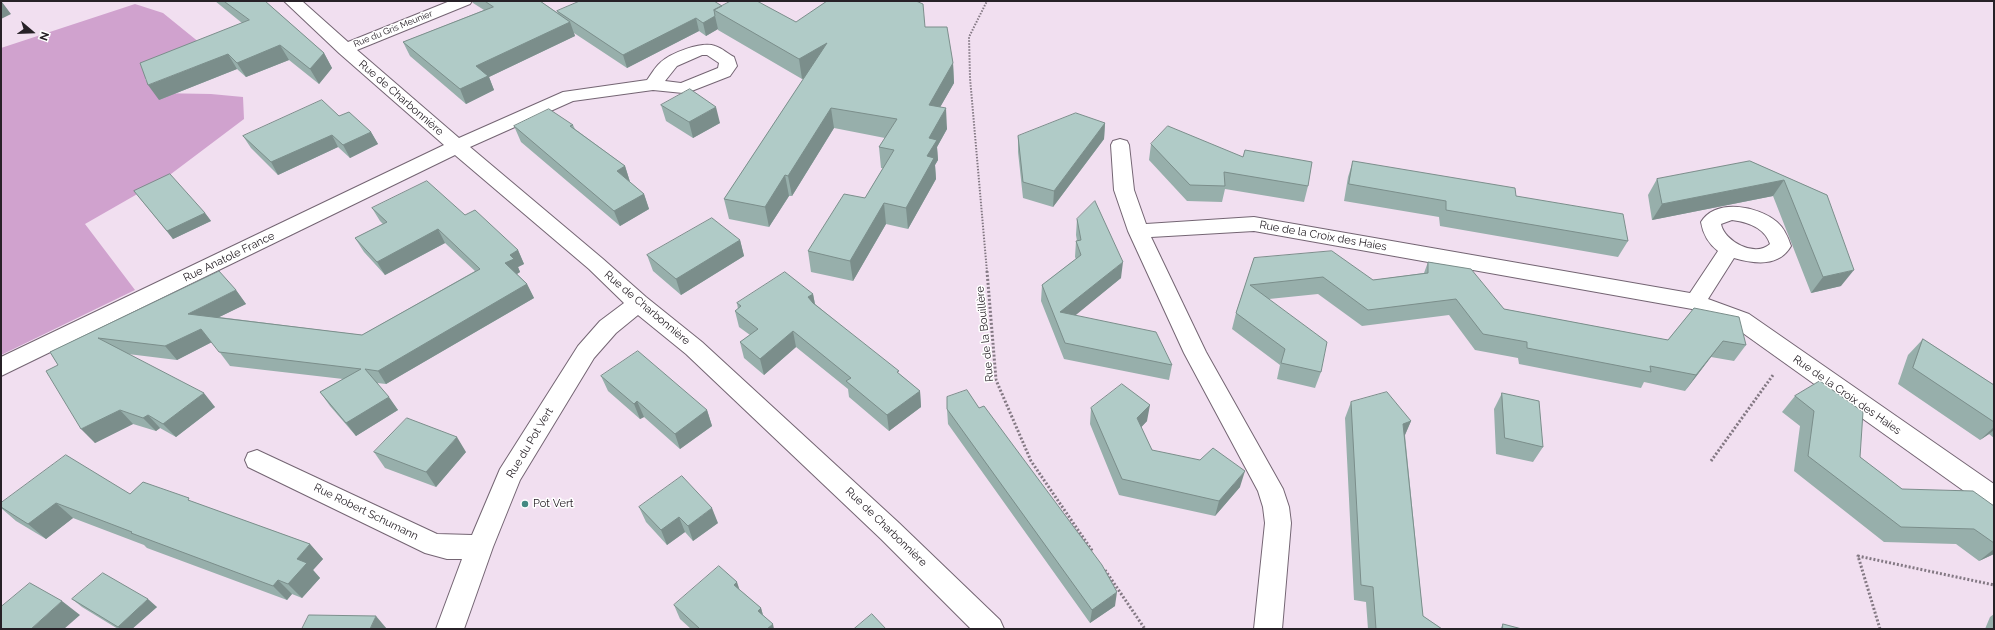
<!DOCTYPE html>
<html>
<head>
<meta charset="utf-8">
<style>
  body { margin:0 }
  #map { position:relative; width:1995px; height:630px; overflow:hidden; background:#f1dff0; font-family:Raleway,sans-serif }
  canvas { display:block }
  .frame { position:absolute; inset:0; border:2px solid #272127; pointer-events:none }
  .north { position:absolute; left:12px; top:12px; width:40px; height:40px; -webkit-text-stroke:3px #fff; paint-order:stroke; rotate:109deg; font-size:11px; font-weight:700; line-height:16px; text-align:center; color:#272127 }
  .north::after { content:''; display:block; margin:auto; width:14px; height:18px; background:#272127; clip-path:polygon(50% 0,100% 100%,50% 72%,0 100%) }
</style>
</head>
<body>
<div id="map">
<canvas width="1995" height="630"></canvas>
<div class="frame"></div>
<div class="north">N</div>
</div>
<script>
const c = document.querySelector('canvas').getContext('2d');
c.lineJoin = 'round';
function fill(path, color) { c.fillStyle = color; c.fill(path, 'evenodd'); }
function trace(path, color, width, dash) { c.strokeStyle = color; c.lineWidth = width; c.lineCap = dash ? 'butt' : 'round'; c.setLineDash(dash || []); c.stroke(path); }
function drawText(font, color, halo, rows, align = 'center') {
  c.font = font + ' Raleway,sans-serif'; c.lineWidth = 3; c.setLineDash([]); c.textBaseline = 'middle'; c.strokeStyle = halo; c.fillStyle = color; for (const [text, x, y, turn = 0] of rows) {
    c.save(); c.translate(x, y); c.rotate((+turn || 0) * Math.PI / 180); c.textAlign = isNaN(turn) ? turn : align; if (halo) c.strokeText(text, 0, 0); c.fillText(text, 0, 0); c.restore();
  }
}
const green = new Path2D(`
  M135,4l28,9 37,30 -55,36 11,14 55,1 32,3 1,22 -77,58 -82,47 50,66 -134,65v-307z`);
const pathFar1 = new Path2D(`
  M987,272l-17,-194 -1,-41 18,-36`);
const path = new Path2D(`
  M987,271l9,109 35,81 62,91
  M1711,461l62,-86
  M1105,570l40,59
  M1880,629l-22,-73 136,29`);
const minor = new Path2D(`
  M284,1h18l46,41 102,-41h22l-2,3 -113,46 102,88 104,-46 84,-12c4,-5 8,-13 13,-17 10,-10 42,-22 55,-17 7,2 13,8 19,11l3,9 -7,10 -41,16 -6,1 -30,-3 -80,11 -103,46 133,112 43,38 56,45 197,181 101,97 4,9h-33l-90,-90 -195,-185 -48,-39 -22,18 -22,25 -74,122 -27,67 -29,82h-28l26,-70h-15l-22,-6 -177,-86 -3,-7 3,-7 9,-3 180,84 35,1 28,-66 78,-123 22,-25 24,-18 -35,-34 -134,-114 -454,221v-19l443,-212 -105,-92zM702,55h5l12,8 -1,5 -37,15 -16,-2 12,-15z
  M1120,139l7,2 2,4 5,45 12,34 108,-7 436,76 28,-42c-10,-8 -15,-17 -17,-29 15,-24 57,-16 76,0 7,6 11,15 14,24 -12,21 -36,18 -57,12l-26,41 41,15 245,170v25l-9,-3 -252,-180 -41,-17 -438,-78 -103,6 55,115 77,137 6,18 2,16 -9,106h-28l11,-106 -2,-16 -5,-16 -74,-138 -56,-122 -14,-41 -3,-45 2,-4zM1732,220c16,2 33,8 38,24 -15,14 -46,-3 -49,-20z`);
const wall = new Path2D(`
  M215,1h50l59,52 8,15 -13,16 -30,-24 -43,17 -9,-8 -78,31 83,-77z
  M472,1h68l18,12 -1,-2 165,-5 74,16 129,5 28,36 1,20 -14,24 7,22 -10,18 1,13 -3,5 1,14 -28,50 -22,-5 -33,57 -42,-9 -3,-21 57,-53 18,-30h-2l-2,-21 6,-9 -51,-10 -42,68h-3l-20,31 -40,-8 -5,-20 80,-121 -2,1 -84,-49v-1l-12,7 -7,-5 -72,37 -53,-35 1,3 -86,41 5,13 -28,14 -56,-48 -7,-14 81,-32 -11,-7z
  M661,105l59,18 -27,15 -27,-17z
  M339,116l32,16 7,12 -28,14 -12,-11 -60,28 -27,-27 -8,-12z
  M1105,123l-1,16 -51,68 -30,-9 -5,-46v-16z
  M573,125l2,4 50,37 5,16 14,12 5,15 -29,17 -99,-84 -7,-16z
  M1151,144l157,42 -4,16 -79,-13 -3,13 -35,-1 -38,-41z
  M1353,161l163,35 112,45 -10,16 -178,-31 -1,-9 -95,-16 4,-24z
  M1750,161l77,34 14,91 -30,7 -38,-97 -121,24 -4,-25 9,-16z
  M134,191l71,22 6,8 -38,18z
  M372,208l93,7 53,35 6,14 -6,3 2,5 -3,2 10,10 7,14 -148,86 -9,-1 21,27 -42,26 -26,-30 -10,-14 23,-13 -113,-13 -18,-24 -35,18 -49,-6 87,53 -39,30 -16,-9 -4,3 -23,-7 -38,19 -37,-78 -8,-13 186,-62 10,14 -27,13 143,18 113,-64 -30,-28 -60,32 -21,-23 -9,-14 28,-14 -3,-3z
  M1077,219l44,59 -46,37 97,50 -3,15 -105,-21 -23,-58 1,-16 34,-26 -1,-2 1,-16h1l-1,-6z
  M740,240l4,16 -63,39 -28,-24 -6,-16z
  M1254,258l119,22 51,-7 4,-11 76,47 164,31 26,-32 52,37 -12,16 -23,-4 -26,34 -41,-9 -3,6 -122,-24 -1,-6 -43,-8 -26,-35 -87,11 -44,-32 -49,5 52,73 -6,16 -38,-9 3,-14 -48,-36 4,-16z
  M813,294l2,10 105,87 1,16 -32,24 -40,-34 -1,-8 -52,-42 -32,28 -20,-17 -4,-16 10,-7 -11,-8 -4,-16 3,-2 -1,-6z
  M1923,339l71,46v53l-5,-4 -9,6 -82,-56 10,-29z
  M601,376l106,34 5,16 -32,23 -36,-32 -4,2 -32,-28z
  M1820,381l40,76 42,32 92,17v48l-15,7 -23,-17 -72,-2 -90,-71 6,-45 -18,-14 13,-16z
  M1502,393l41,54 -10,15 -37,-8 -2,-45z
  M1351,402l60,19 -6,14 18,181 19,13h-74l-2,-27 -12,-2 -9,-182z
  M1091,408l56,13 -6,6 11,23 88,37 -25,29 -96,-21 -29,-71z
  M947,409l168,197 -25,17 -142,-199z
  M374,452h92l-30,35 -51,-19z
  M130,494l63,8 117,42 13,15 -10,11 7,8 -18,20 -10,-4 -5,6 -140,-52 -3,-3 -71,-27 -27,21 -30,-18 -15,-13v-5z
  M639,507l79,16 -25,18 -8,-9 -18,13 -21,-23z
  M740,590l21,18 2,7 11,14h-83l-11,-10 -6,-14z
  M72,599l85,8 -25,22h-14l-36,-22z
  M1994,614v15h-9l5,-12z
  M1503,624l19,5h-22z`);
const shadedWall = new Path2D(`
  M1,2h1l9,12 -10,5z
  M715,16l3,13 -12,7 -3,-13z
  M696,18l3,13 -72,37 -4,-13z
  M570,22l5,14 -86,41 5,13 -28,14 -6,-15 16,-23z
  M827,43l3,20 -28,16 -3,-20z
  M280,45l9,15 -43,17 -9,-14z
  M324,53l8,15 -13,16 -9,-15z
  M228,54l9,15 -78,31 -11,-15z
  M953,63l1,20 -24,42 -1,-20z
  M716,107l4,16 -27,15 -4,-16z
  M831,108l3,20 -42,68 -4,-20z
  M946,108l1,21 -10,18 1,13 -3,5 1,14 -28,50 -2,-21 21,-52 2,-18z
  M1105,123l-1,16 -51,68 1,-16z
  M371,132l7,12 -28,14 -7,-13z
  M332,135l6,12 -60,28 -7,-13z
  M625,166l5,16 -13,-11z
  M785,175l4,21 -20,31 -4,-20z
  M1784,180l-11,16 -121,24 10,-16z
  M644,194l5,15 -29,17 -6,-15z
  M884,203l2,21 -33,57 -3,-20z
  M205,213l6,8 -38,18 -6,-8z
  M438,229l7,14 -60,32 -8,-13z
  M740,240l4,16 -63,39 -5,-16z
  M518,250l6,14 -6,3 2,5 -8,5 -7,-14 5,-8z
  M1123,262l-2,16 -61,50v-16z
  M1854,270l-13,16 -30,7 12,-16z
  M527,284l7,14 -148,86 -8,-13z
  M236,290l10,14 -47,23 -11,-13z
  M813,294l3,16 -8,-13z
  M201,329l11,13 -35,18 -12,-14z
  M793,331l3,16 -32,28 -4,-16z
  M1723,341l-12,16 -26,34 11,-16z
  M920,391l1,16 -32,24 -2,-16z
  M204,393l11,14 -39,30 -13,-13z
  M389,397l9,13 -42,26 -10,-13z
  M637,401l7,16 -4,2 -6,-15z
  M1150,405l-3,16 -12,13 2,-16z
  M120,410l13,14 -38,19 -14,-14z
  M707,410l5,16 -32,23 -5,-15z
  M148,415l12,13 -4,3 -13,-13z
  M1411,421l-7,16 -1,-13z
  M1994,427v3l-5,4 -9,6z
  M457,437l9,15 -30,35 -10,-15z
  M1245,471l-5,16 -25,29 4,-15z
  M56,503l17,15 -27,21 -18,-15z
  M712,508l6,15 -25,18 -5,-15z
  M679,517l6,15 -18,13 -6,-15z
  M310,544l13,15 -10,11 7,8 -18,20 -14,-14 9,-25z
  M1994,549v5l-15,7z
  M278,580l14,14 -5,6 -14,-14z
  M737,582l5,15 -8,-12z
  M1117,592l-2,14 -25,17 2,-13z
  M148,599l9,8 -25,22h-12l-2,-2z
  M62,601l18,14 -16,14h-33z
  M761,608l4,15 -7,-12z
  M376,616l11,13h-17z
  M773,624l1,5h-7z`);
const building = new Path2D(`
  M224,1h41l59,52 -14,16 -30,-24 -43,18 -9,-9 -80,31 -8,-22 109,-43z
  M485,1h55l30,21 -94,44 12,10 -28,13 -57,-47 90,-35z
  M580,1h134l8,5 -8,4 1,6 -12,7 -7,-5 -73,37 -66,-44z
  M731,1h26l39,21 31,-21h89l7,3 2,23h22l6,36 -24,42 17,3 -17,30 8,2 -10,16 7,2 -28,50 -22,-5 -34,58 -42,-10 36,-57 21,4 29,-48 -15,-3 18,-28 -66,-11 -43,68 -3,-1 -20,32 -41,-8 103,-156 -28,16 -85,-49z
  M690,89l26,18 -27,15 -28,-17z
  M322,100l17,16 10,-4 22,20 -28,13 -11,-10 -61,27 -28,-26z
  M549,109l24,16 -3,1 55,40 -8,5 27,23 -30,17 -100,-85z
  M1076,113l29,10 -51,68 -31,-9 -5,-46z
  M1168,126l75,31 2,-7 67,12 -4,24 -84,-14 1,14 -35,-1 -39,-41z
  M1353,161l162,27 1,8 107,18 5,27 -182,-31v-9l-97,-17z
  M1750,161l77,34 27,75 -31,7 -39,-97 -122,24 -5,-25z
  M170,174l35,39 -38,18 -33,-40z
  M427,181l38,34 10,-5 43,40 -8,5 4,4 -9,4 22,21 -149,87 -13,-2 24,28 -43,26 -26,-31 41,-23 -142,-17 -18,-23 -36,17 -67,-8 106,55 -41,31 -15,-9 -5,3 -23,-8 -39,19 -35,-58 12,-6 -8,-13 169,-81 17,19 -48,24 174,21 118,-66 -42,-40 -61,33 -22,-24 32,-16 -15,-14z
  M1095,201l28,61 -63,50 96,20 16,33 -107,-22 -23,-58 39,-30 -5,-14 5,-1 -4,-21z
  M712,218l28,22 -64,39 -29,-24z
  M1332,251l41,29 55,-7v-11l43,7 33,40 164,31 26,-32 45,9 7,28 -23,-4 -27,34 -46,-9 1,6 -124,-24v-6l-44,-8 -27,-35 -88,11 -45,-33 -73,8 77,57 -6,30 -40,-9 4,-14 -49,-36 18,-55z
  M785,272l28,22 -5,3 5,6 86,68 -2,1 23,19 -33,24 -41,-34 5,-3 -58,-47 -33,28 -20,-17 18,-13 -23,-18 6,-5 -4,-3z
  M1923,339l71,46v37l-81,-54z
  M638,351l69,59 -32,24 -38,-33 -3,3 -33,-28z
  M1820,381l43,31 -3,45 42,32 71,2 21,15v37l-20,-14 -73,-2 -93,-71 6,-45 -19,-15z
  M1122,384l28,21 -13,13 15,32 48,10 13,-12 32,23 -26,30 -97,-22 -31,-71z
  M967,390l12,18 5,-2 118,159 15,27 -25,18 -145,-201v-12z
  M1387,392l24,29 -8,3 20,192 19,13h-66l-3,-42 -12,-2 -10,-183z
  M1502,393l37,8 4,46 -38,-9z
  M407,418l50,19 -31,35 -52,-20z
  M66,455l64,39 13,-12 46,16 -1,2 122,44 -13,15 10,4 -19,21 -10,-4 -5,6 -142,-53 1,-1 -76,-29 -28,21 -27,-17v-4z
  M682,476l30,32 -24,18 -9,-9 -18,13 -22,-23z
  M719,566l18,16 -3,3 27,23 -3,3 15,13 -6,5h-67l-26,-24z
  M103,573l45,26 -30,28 -46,-28z
  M30,583l32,18 -31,28h-30v-22z
  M872,614l14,15h-32z
  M309,615l67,1 -6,13h-68z
  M1503,624l19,5h-19z`);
const markers = [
  [525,504,4,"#438982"]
];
const farStreetnames = [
  ["Rue du Gris Meunier",393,29,-22]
];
const streetNames = [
  ["Rue de Charbonnière",401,98,41],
  ["Rue de la Croix des Haies",1323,236,10],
  ["Rue Anatole France",229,257,-26],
  ["Rue de Charbonnière",647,308,40],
  ["Rue de la Bouillère",985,334,-96],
  ["Rue de la Croix des Haies",1847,395,35],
  ["Rue du Pot Vert",530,443,-59],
  ["Rue Robert Schumann",366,512,26],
  ["Rue de Charbonnière",886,527,44]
];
const poiNames = [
  ["Pot Vert",533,504]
];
fill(green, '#d0a2ce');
trace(minor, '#746573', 2);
trace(pathFar1, '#837883', 2, [1.5, 1.5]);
trace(path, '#837883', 3, [2, 2]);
fill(minor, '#fff');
fill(wall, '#97afab');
fill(shadedWall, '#7b8e8b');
fill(building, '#b0cbc7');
trace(building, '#7b8e8b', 1);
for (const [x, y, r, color] of markers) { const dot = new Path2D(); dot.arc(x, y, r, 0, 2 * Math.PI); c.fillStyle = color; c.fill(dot); trace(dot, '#fff', 1.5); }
drawText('9px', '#272127', '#fff', farStreetnames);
drawText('11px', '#272127', '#fff', streetNames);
drawText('11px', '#272127', '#fff', poiNames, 'left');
</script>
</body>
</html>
